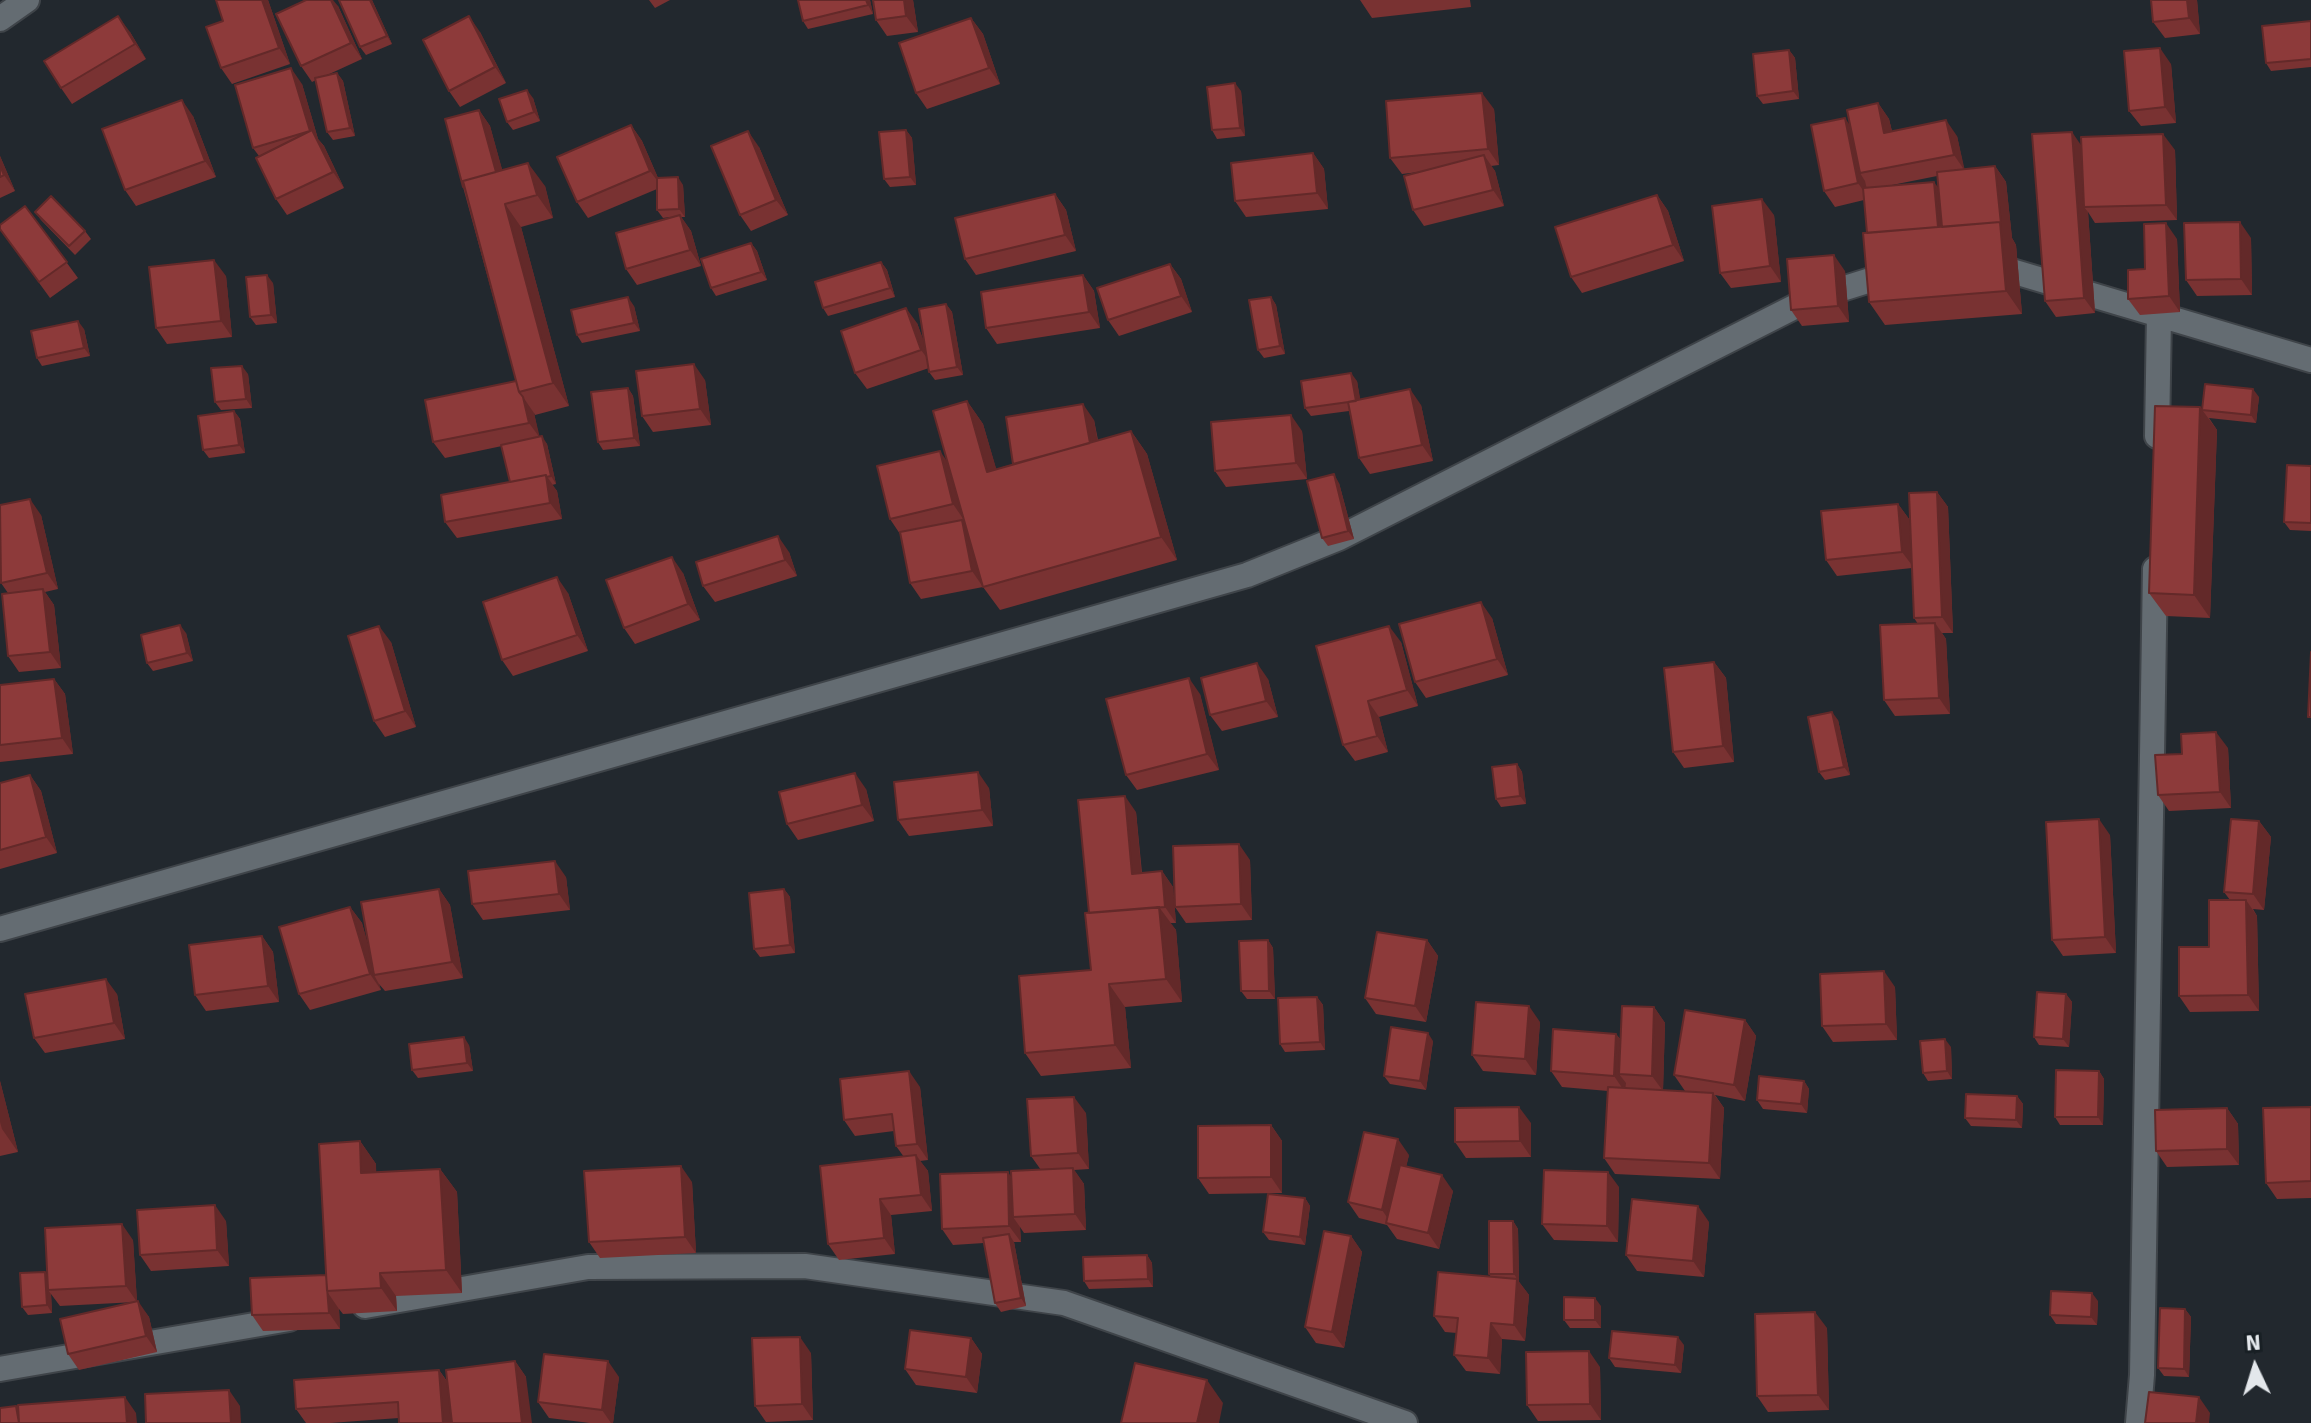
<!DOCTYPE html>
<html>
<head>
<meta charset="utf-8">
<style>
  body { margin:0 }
  #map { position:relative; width:2311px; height:1423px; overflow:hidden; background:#22282e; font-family:Signika,sans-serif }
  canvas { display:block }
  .north { position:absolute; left:2215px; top:1327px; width:80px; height:80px; -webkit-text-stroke:6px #181f24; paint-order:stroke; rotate:356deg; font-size:22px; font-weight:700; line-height:32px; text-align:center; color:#e3e7eb }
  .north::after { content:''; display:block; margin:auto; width:28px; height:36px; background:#e3e7eb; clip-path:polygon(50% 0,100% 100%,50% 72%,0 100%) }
</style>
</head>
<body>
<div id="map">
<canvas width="2311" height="1423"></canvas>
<div class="north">N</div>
</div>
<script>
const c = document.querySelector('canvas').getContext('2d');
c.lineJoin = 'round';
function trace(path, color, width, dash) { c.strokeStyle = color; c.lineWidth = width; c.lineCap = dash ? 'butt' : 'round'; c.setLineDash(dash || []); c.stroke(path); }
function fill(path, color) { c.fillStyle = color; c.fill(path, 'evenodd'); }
const street = new Path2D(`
  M0,19l27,-19
  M1988,264l323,96
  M2157,436l2,-121
  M0,929l1247,-354 92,-37 471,-239 86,-27
  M365,1306l223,-39 217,-1 259,37 341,120
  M0,1369l289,-50
  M2138,1423l4,-48 13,-806`);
const wall = new Path2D(`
  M268,0l22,64 -58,20 -11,-16 2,-47z
  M372,0l20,44 -26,11 -6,-8z
  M649,0h21l-15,8z
  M798,0h72l3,14 -65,15 -5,-8z
  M873,0h40l5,32 -31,4 -11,-16z
  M1360,0h110l1,7 -99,11z
  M2151,0h46l3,34 -35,4 -12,-16z
  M338,6l24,53 -37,17 12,-3 6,8 12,55 -22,4 -6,-8 -11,-52 -4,2 -11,-16z
  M971,18l12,16 17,50 -73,25 -11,-16z
  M2311,21v46l-40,4 -5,-8z
  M130,32l16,27 -74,45 -11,-16z
  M480,32l26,51 -46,24 -11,-16z
  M1789,50l6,8 4,41 -36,5 -6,-8z
  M2171,64l5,59 -35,3 -12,-15z
  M302,84l16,55 6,7 20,42 -57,27 -11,-16 -17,-43 -6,-8z
  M1241,91l4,45 -28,3 -5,-9z
  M533,98l7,23 -27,9 -6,-8z
  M1878,103l11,16 3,12 65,5 7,33 31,-3 11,16 6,56 4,7 6,69 -137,11 -16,-23 -2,-69 -3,-33 -29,7 -11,-16 26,-65zM1937,176l1,12 -51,-2z
  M1494,109l5,56 -8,1 4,5 9,35 -80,20 -11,-16 6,-38 -17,2 -12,-16z
  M479,110l11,16 12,44 43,16 8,32 -32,9 48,179 -34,9 -1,-2 5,24 8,7 9,40 -4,1 5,6 5,28 -105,19 -12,-16 65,-40 -8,-36 -57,12 -12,-16 83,-61 -53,-194z
  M193,116l23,61 -80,29 -11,-16z
  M631,125l11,16 16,37 25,7 2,32h-4l10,14 10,35 -64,19 -11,-16 44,-52 -7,1 -6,-8v-21l-69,29 -11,-16z
  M906,130l6,8 4,47 -26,2 -6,-8z
  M2082,146l93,4 2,70 -82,3 -7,-11 7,101 -39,4 -11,-16z
  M759,147l29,68 -37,16 -11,-16z
  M1313,153l11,16 4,40 -82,8 -11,-16z
  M0,156l15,35 -15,7z
  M1055,194l11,16 10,41 -100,24 -11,-16z
  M1657,195l11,16 16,50 -102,32 -11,-16z
  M25,206l53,72 -28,20 -50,-69z
  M35,212l50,19 6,8 -16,16 -34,-35z
  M1774,215l7,67 -50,6 -11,-15z
  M2251,238l1,57 -55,1 -11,-16z
  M2177,239l3,73 -40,3 -12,-16 17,-30z
  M751,243l6,8 10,29 -51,16 -5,-8z
  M881,262l6,8 8,27 -67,19 -5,-8z
  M1170,264l11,15 11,33 -73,24 -11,-16z
  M1845,271l4,51 -47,4 -11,-16z
  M1083,275l11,16 6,37 -103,16 -11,-16z
  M226,276l6,61 -65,7 -11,-16z
  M273,283l4,40 -21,2 -6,-8z
  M1271,297l5,8 9,49 -21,4 -6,-8z
  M946,304l6,8 11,63 -28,5 -6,-8v-4l-62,21 -12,-16 62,-50 8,22z
  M634,306l6,25 -58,12 -5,-8z
  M84,329l6,27 -48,10 -5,-8z
  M248,374l4,34 -31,2 -6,-8z
  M705,380l6,45 -58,7 -11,-16z
  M1357,381l3,19 61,5 12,56 -63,13 -11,-16 -10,-47 -38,5 -6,-8z
  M628,388l5,8 7,50 -37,4 -5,-8z
  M2259,397l-3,26 -47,-5 8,12 -7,188 -44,-2 -17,-23 51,-186 3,3z
  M967,401l16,23 13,45 17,-5 81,-44 4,20 33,-9 16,23 30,106 -177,50 -17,-23 -62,12 -11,-16 -10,-49 -10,-15 58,-56z
  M234,411l6,8 5,34 -36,5 -6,-8z
  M1302,431l5,48 -81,8 -11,-16z
  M2311,466v65l-21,-1 -6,-8z
  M1339,483l15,56 -26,7 -6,-8z
  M1937,492l11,15 5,126h-11l4,6 4,75 -55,2 -11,-16 34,-76 -4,-6 -2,-50 -75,8 -11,-16 72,-56 11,15 2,21z
  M41,515l17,74 -13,3 9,13 7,63 -42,4 -11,-16v-63l-7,-10z
  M789,552l8,24 -82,26 -12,-16z
  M683,573l17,47 -65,24 -11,-16z
  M568,593l20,58 -75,25 -11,-16z
  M1492,618l16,57 -82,23 -11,-16z
  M186,633l7,28 -40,10 -6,-8z
  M391,642l25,85 -31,10 -11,-16z
  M1401,642l17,64 -39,11 9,35 -33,9 -12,-16z
  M1714,662l12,16 8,84 -50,6 -11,-16z
  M54,679l11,15 8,60 -73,8v-77z
  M1268,679l10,38 -56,14 -12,-16z
  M1200,694l19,76 -82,20 -11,-15z
  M1838,720l12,55 -25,5 -6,-8z
  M2228,748l3,60 -62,3 -11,-16 24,-41z
  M1517,764l5,8 4,32 -25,3 -5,-8z
  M30,775l11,16 16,62 -57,16v-86z
  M989,788l4,38 -84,10 -11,-16z
  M866,789l8,32 -76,19 -11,-16z
  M1136,812l6,61 20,-2 11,16 3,36h-6l6,7 6,72 -57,5 6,61 -90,8 -16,-23 66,-83 -2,-57z
  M2259,821l12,16 -7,73 -11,-1 4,7 2,95 -69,1 -11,-16 30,-49 21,-47 -6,-8z
  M2110,835l6,118 -53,3 -11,-16z
  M1250,860l2,60 -66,3 -11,-16z
  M566,877l4,33 -87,10 -11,-16z
  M439,889l11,16 13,73 -78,13 -6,-7 2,6 -71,20 -11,-16 51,-87 12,16 6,23z
  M784,889l6,8 5,56 -35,4 -6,-8z
  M262,936l11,16 6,50 -73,9 -11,-16z
  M1268,940l5,8 2,51h-28l-6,-8z
  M1427,940l11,16 -12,66 -50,-8 -11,-16z
  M1895,987l2,53 -64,2 -11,-16z
  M117,994l8,45 -80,14 -11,-15z
  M2066,994l6,8 -3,45 -30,-2 -5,-8z
  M1317,997l6,8 2,45 -40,2 -5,-8z
  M1654,1007l11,16 -2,67 22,1 -11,-16 71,-55 11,16 -11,65 -30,-6 9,13 -4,71 -105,-5 -11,-16 4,-67 -46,-4 -11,-16 65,-37 5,6z
  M1540,1022l-4,53 -53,-4 -11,-16z
  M1433,1041l-7,49 -36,-6 -6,-8z
  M469,1045l4,26 -55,7 -6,-8z
  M1951,1047l1,32 -24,2 -5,-8z
  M2099,1071l5,8 -1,46h-43l-5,-8z
  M0,1081l18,71 -18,4z
  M1804,1081l5,8 -2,24 -44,-4 -6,-9z
  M920,1087l8,73 -8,1 8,10 4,40 -41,4 4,39 -56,6 -11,-16 76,-87 -8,-11 -2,-15 -39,5 -11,-16z
  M2017,1096l6,8 -1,24 -51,-2 -6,-8z
  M2311,1107v91l-34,1 -11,-16z
  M2227,1108l11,16 1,41 -72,2 -11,-16z
  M1086,1113l3,56 -15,1 10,14 2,46 -62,3 -4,-6 1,15h-7l12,64 -25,6 -6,-9 -11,-60 -31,2 -11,-16 69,-53 30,-6 -10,-14z
  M1531,1123v34l-65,1 -11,-16z
  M1271,1125l11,16v52l-73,1 -11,-16z
  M360,1141l16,23v8l64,-3 17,23 5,101 -66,3 1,15 -54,3 -4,-5 1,20 -77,2 -11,-16 74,-40z
  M1409,1155l-3,11 47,25 -14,58 -42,-10 -10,-14 -28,-7 -11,-16z
  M692,1182l4,71 -96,5 -11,-16z
  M1619,1187l-1,55 -64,-2 -12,-16z
  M1305,1198l5,8 -5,39 -36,-5 -6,-8z
  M226,1221l3,45 -78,5 -11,-16z
  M1513,1221l5,8 1,53 10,13 -4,46 -23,-2 -2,35 -34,-3 -12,-16 3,-22 -12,-1 -11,-16 57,-39 -2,-3z
  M1709,1222l-5,55 -67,-6 -11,-16z
  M1351,1236l11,16 -18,96 -28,-5 -11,-16z
  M133,1240l4,62 12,15 8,35 -78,18 -11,-16 68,-52 -76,4 -9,-12 1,19 -24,2 -6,-8 23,-35 3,4z
  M1147,1255l5,8 1,24 -64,2 -5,-8z
  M2098,1301l-1,24 -41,-1 -6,-9z
  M1601,1306v22h-31l-6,-8z
  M2185,1309l6,8 -2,60 -25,-1 -6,-8z
  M1827,1328l2,82 -61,2 -11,-16z
  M971,1338l11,16 -5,39 -61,-8 -11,-16z
  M1684,1345l-3,28 -66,-6 -6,-9z
  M811,1353l2,67 -47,2 -11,-16z
  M515,1361l11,16 -127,41 -69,5h-24l-10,-14 143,-39 8,11z
  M1600,1367l1,53 -63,1 -11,-16z
  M619,1377l-6,46h-23l-41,-5 -11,-16z`);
const shadedWall = new Path2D(`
  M262,0h6l22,64 -11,-16z
  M331,0h2l5,6 24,53 -11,-16z
  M370,0h2l20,44 -5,-8z
  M866,0h4l3,14 -5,-9z
  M904,0h9l5,32 -12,-16z
  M2187,0h10l3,34 -11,-16z
  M118,16l12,16 16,27 -11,-15z
  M469,16l11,16 26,51 -11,-16z
  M971,18l12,16 17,50 -11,-16z
  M2160,48l11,16 5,59 -11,-16z
  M1789,50l6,8 4,41 -6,-8z
  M291,68l11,16 16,55 6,7 20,42 -11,-16 -23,-41z
  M337,73l6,8 12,55 -5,-8z
  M1235,83l6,8 4,45 -5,-8z
  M527,90l6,8 7,23 -6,-9z
  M1482,93l12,16 5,56 -11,-16z
  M182,100l11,16 23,61 -11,-16z
  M1878,103l11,16 7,30 -12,-16z
  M479,110l11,16 19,68 -12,-16z
  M1845,118l11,16 4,39 5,8 4,18 -11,-16z
  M1946,120l11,16 8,35 -11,-16z
  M631,125l11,16 20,46 -12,-16z
  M906,130l6,8 4,47 -6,-8z
  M748,131l11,16 29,68 -12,-15z
  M2072,132l11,16 1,59 4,5 7,101 -11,-15z
  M2163,134l12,16 2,70 -11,-15z
  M1313,153l11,16 4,40 -11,-16z
  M1484,155l11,16 9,35 -11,-16z
  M0,156l15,35 -11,-16 -4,-9z
  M528,163l17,23 8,32 -16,-23z
  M1995,166l11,16 6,56 4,7 6,69 -16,-23z
  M678,177l5,8 2,32 -6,-8z
  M1934,182l12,16 2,31h-10z
  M1055,194l11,16 10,41 -11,-16z
  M1657,195l11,16 16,50 -11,-16z
  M1762,199l12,16 7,67 -11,-16z
  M505,204l16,23 48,179 -16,-23z
  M680,215l11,16 10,35 -11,-16z
  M2240,222l11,16 1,57 -11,-16z
  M2166,223l11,16 3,73 -11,-16z
  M751,243l6,8 10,29 -6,-8z
  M1834,255l11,16 4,51 -11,-16z
  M214,260l12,16 6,61 -11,-16z
  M881,262l6,8 8,27 -5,-9z
  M1170,264l11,15 11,33 -11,-16z
  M267,275l6,8 4,40 -6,-8z
  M1083,275l11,16 6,37 -11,-16z
  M628,297l6,9 6,25 -6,-8z
  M1271,297l5,8 9,49 -5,-8z
  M946,304l6,8 11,63 -6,-8z
  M906,308l11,15 16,43 -12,-16z
  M78,321l6,8 6,27 -6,-8z
  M694,364l11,16 6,45 -11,-16z
  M242,366l6,8 4,34 -6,-9z
  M1351,373l6,8 5,28 -6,-8z
  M628,388l5,8 7,50 -6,-8z
  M1410,389l11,16 12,56 -11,-16z
  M2253,389l6,8 -3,26 -5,-8z
  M523,397l11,16 6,25 -11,-15z
  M967,401l16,23 21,71 -17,-23z
  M1083,404l11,16 8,47 -11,-16z
  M2200,407l17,23 -7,188 -16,-23z
  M234,411l6,8 5,34 -6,-8z
  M1291,415l11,16 5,48 -11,-16z
  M1131,431l16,23 30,106 -16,-23z
  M542,436l5,8 9,40 -5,-8z
  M940,451l11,16 13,53 -11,-16z
  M1334,474l5,9 15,56 -6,-8z
  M546,475l11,16 5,28 -12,-16z
  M1937,492l11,15 5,126 -11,-16z
  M30,499l11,16 17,74 -11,-16z
  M1898,504l11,15 5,49 -12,-16z
  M962,520l11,16 10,51 -11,-16z
  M778,536l11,16 8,24 -12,-16z
  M672,557l11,16 17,47 -12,-16z
  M557,577l11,16 20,58 -11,-16z
  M43,589l11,16 7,63 -11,-16z
  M1481,602l11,16 16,57 -11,-16z
  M1935,623l11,16 4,75 -11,-16z
  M180,625l6,8 7,28 -6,-8z
  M379,626l12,16 25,85 -11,-16z
  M1389,626l12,16 17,64 -11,-16z
  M1714,662l12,16 8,84 -11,-16z
  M1257,663l11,16 10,38 -12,-16z
  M1189,678l11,16 19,76 -12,-16z
  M54,679l11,15 8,60 -11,-16z
  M1368,701l11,16 9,35 -11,-16z
  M1832,712l6,8 12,55 -6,-8z
  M2216,732l12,16 3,60 -11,-16z
  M1517,764l5,8 4,32 -6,-8z
  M978,772l11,16 4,38 -11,-16z
  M855,773l11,16 8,32 -12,-16z
  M30,775l11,16 16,62 -11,-16z
  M1125,796l11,16 7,78 -11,-16z
  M2099,819l11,16 6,118 -11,-16z
  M2259,821l12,16 -7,73 -11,-16z
  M1239,844l11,16 2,60 -11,-16z
  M555,861l11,16 4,33 -11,-16z
  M1162,871l11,16 3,36 -11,-16z
  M439,889l11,16 13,73 -11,-16z
  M784,889l6,8 5,56 -5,-8z
  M2246,900l11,16 2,95 -11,-16z
  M350,907l12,16 15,52h-3l5,9 2,6 -11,-16z
  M1159,907l17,23 6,72 -16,-23z
  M262,936l11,16 6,50 -11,-16z
  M1268,940l5,8 2,51 -6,-8z
  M1427,940l11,16 -12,66 -11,-16z
  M1884,971l11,16 2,53 -11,-16z
  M106,979l11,15 8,45 -11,-16z
  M1109,984l16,23 6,61 -16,-23z
  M2066,994l6,8 -3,45 -6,-8z
  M1317,997l6,8 2,45 -5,-8z
  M1529,1006l11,16 -4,53 -11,-16z
  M1654,1007l11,16 -2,68 -11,-15z
  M1745,1020l11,16 -11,65 -11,-16z
  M1428,1033l5,8 -7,49 -6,-9z
  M1616,1034l12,16 -9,24 7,9 -1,9 -11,-16z
  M464,1037l5,8 4,26 -6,-8z
  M1945,1039l6,8 1,32 -5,-8z
  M909,1071l11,16 8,73 -11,-16z
  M2099,1071l5,8 -1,46 -5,-8z
  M0,1081l18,71 -16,-23 -2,-7z
  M1804,1081l5,8 -2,24 -6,-9z
  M1713,1093l11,15 -4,71 -11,-16z
  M2017,1096l6,8 -1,24 -6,-8z
  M1074,1097l12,16 3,56 -11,-16z
  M1519,1107l12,16v34l-11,-16z
  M2227,1108l11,16 1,41 -12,-16z
  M1271,1125l11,16v52l-11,-16z
  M1398,1139l11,16 -16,71 -11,-16z
  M360,1141l16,23 1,32 -16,-23z
  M916,1155l12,16 4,40 -11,-16z
  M681,1166l11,16 4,71 -11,-16z
  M1073,1168l11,16 2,46 -11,-16z
  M440,1169l17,23 5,101 -16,-23z
  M1008,1172l11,16 -6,29 7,10 1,15 -12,-16z
  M1608,1172l11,15 -1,55 -11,-16z
  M1442,1175l11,16 -14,58 -11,-16z
  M1305,1198l5,8 -5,39 -5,-8z
  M880,1199l11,16 4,39 -11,-16z
  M215,1205l11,16 3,45 -12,-16z
  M1698,1206l11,16 -5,55 -11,-16z
  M1513,1221l5,8 1,53 -5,-8z
  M122,1224l11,16 4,62 -11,-16z
  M1009,1234l5,8 12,64 -5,-8z
  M1351,1236l11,16 -18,96 -12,-16z
  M1147,1255l5,8 1,24 -5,-8z
  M45,1272l6,8 -3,10 3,4 1,19 -5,-8z
  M380,1273l16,23 1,15 -16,-23z
  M1517,1279l12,16 -4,46 -11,-16z
  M328,1293l11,16 1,20 -11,-16z
  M2092,1293l6,8 -1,24 -6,-8z
  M1595,1298l6,8v22l-6,-8z
  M138,1301l11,16 8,35 -11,-16z
  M2185,1309l6,8 -2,60 -5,-8z
  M1815,1312l12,16 2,82 -11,-15z
  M1491,1323l11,16 -2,35 -12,-16z
  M800,1337l11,16 2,67 -11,-16z
  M1678,1337l6,8 -3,28 -6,-8z
  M971,1338l11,16 -5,39 -11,-16z
  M1589,1351l11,16 1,53 -11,-16z
  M515,1361l11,16 6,46h-10z
  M608,1361l11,16 -6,46h-2l-9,-13z
  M439,1370l11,16 3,37h-10z
  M1207,1380l16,23 -4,20h-22z
  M229,1390l11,16 1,17h-10z
  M125,1397l11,16 1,10h-10z
  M2199,1397l11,16 -1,10h-13z`);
const building = new Path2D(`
  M216,0h46l17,48 -58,20 -15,-41 17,-6z
  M306,0h25l20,43 -50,23 -25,-52z
  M339,0h31l17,36 -27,11z
  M798,0h68l2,5 -65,16z
  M873,0h31l2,16 -30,4z
  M2151,0h36l2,18 -36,4z
  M118,16l17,28 -74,44 -17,-27z
  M469,16l26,51 -46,24 -26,-51z
  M971,18l18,50 -73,25 -17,-50z
  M2311,21v38l-45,4 -4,-37z
  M2160,48l5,59 -36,4 -5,-60z
  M1789,50l4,41 -36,5 -4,-42z
  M291,68l19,63 -57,17 -18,-63z
  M337,73l13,55 -23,4 -12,-54z
  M1235,83l5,45 -28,2 -5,-43z
  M527,90l7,22 -27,10 -8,-23z
  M1482,93l6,56 -98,9 -4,-57z
  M182,100l23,61 -80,29 -23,-61z
  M1878,103l6,30 62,-13 8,35 -94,18 -13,-63z
  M479,110l17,62 -33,9v6l-18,-68z
  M1845,118l13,65 -34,8 -13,-66z
  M631,125l19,46 -73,31 -20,-45z
  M312,130l21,42 -57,27 -20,-41z
  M906,130l4,47 -26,2 -5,-47z
  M748,131l28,69 -36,15 -29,-69z
  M2072,132l12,166 -39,3 -13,-167z
  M2163,134l3,71 -82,2 -3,-70z
  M1313,153l4,40 -82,8 -4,-38z
  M1484,155l9,35 -80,20 -9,-34z
  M528,163l9,32 -32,9 48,179 -34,9 -56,-211z
  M0,166l4,9 -4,2z
  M1995,166l6,58 -1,-2 -58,5 -5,-55z
  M678,177l1,32 -22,1v-32z
  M1934,182l4,45 -71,6 -4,-45z
  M1055,194l10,41 -100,24 -10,-41z
  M1657,195l16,50 -102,32 -16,-50z
  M51,196l34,35 -16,15 -34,-34z
  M1762,199l8,67 -50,7 -8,-67z
  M25,206l42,56 -28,20 -39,-53v-4z
  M680,215l10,35 -64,19 -10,-36z
  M2000,222l6,69 -137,11 -6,-69z
  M2240,222l1,57 -55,1 -2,-57z
  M2166,223l3,73 -41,3v-29l17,-1 -1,-45z
  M751,243l10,29 -50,16 -10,-29z
  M1834,255l4,51 -47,4 -4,-51z
  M214,260l7,61 -65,7 -7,-61z
  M881,262l9,26 -67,20 -8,-26z
  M1170,264l11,32 -73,24 -11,-32z
  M267,275l4,40 -21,2 -4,-40z
  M1083,275l6,37 -103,16 -5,-36z
  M628,297l6,26 -57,12 -6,-25z
  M1271,297l9,49 -22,4 -9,-50z
  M946,304l11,63 -28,5 -10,-63z
  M906,308l15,42 -66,23 -14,-42z
  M78,321l6,27 -47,10 -6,-27z
  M694,364l6,45 -58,7 -6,-45z
  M242,366l4,33 -31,3 -4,-34z
  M1351,373l5,28 -51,7 -4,-27z
  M516,381l3,11 4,5 6,26 -96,19 -8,-42z
  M2205,384l48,5 -2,26 -49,-5z
  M628,388l6,50 -36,4 -7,-50z
  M1410,389l12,56 -63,13 -11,-56z
  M967,401l20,71 144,-41 30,106 -178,50 -50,-176z
  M1083,404l7,39 -77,21 -7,-47z
  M2155,406l45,1 -6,188 -45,-2z
  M234,411l5,34 -36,5 -5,-34z
  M1291,415l5,48 -81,8 -4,-49z
  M542,436l9,40 -5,1v-2l-36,7 -9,-37z
  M940,451l13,53 -63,15 -13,-53z
  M2287,465l24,1v57l-27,-1z
  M1334,474l14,57 -26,7 -15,-57z
  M546,475l4,28 -105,19 -4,-27z
  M1937,492l5,125 -28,1 -5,-125z
  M30,499l17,74 -46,10 -1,-78z
  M1898,504l4,48 -76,8 -5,-49z
  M962,520l10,51 -62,12 -10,-51z
  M778,536l7,24 -82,26 -7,-24z
  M672,557l16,47 -64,24 -18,-48z
  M557,577l20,58 -75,25 -19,-58z
  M43,589l7,63 -42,4 -6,-62z
  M1481,602l16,57 -82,23 -16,-58z
  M1935,623l4,75 -55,2 -4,-75z
  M180,625l7,28 -40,10 -6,-28z
  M379,626l26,85 -31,10 -26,-85z
  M1389,626l18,64 -39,11 9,35 -34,9 -27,-99z
  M2311,652v65h-3z
  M1714,662l9,84 -50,6 -9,-84z
  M1257,663l9,38 -56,14 -9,-37z
  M1189,678l18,76 -81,21 -20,-76z
  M54,679l8,59 -62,7v-60z
  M1832,712l12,55 -25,5 -11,-55z
  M2216,732l4,60 -62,3 -3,-40 27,-1 -1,-20z
  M1517,764l3,32 -24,3 -4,-32z
  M978,772l4,38 -84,10 -4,-38z
  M855,773l7,32 -75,19 -8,-32z
  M30,775l16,62 -46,13v-67z
  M1125,796l7,78 30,-3 3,36 -76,6 -11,-113z
  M2099,819l6,118 -53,3 -6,-118z
  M2231,819l28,2 -6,73 -29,-2z
  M1239,844l2,60 -66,3 -2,-61z
  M555,861l4,33 -87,10 -4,-33z
  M439,889l13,73 -78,13 -13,-73z
  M784,889l6,56 -36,4 -5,-56z
  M2209,900h37l2,95 -69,1v-49h30z
  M350,907l20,67 -71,20 -20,-67z
  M1159,907l7,72 -57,5 6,61 -90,8 -6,-77 72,-6 -6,-57z
  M1377,932l50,8 -12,66 -50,-8z
  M262,936l6,50 -73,9 -6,-50z
  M1268,940l1,51h-28l-2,-50z
  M1884,971l2,53 -64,2 -2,-52z
  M106,979l8,44 -80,15 -9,-44z
  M2037,992l29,2 -3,45 -29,-2z
  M1317,997l3,45 -40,2 -2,-46z
  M1476,1002l53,4 -4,53 -53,-4z
  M1622,1006l32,1 -2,69 -33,-2z
  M1685,1010l60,10 -11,65 -60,-10z
  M1391,1027l37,6 -8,48 -36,-5z
  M1553,1029l63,5 -2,42 -63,-5z
  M464,1037l3,26 -55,7 -3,-26z
  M1945,1039l2,32 -24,2 -3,-32z
  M2056,1070l43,1 -1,46h-43z
  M909,1071l8,73 -21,2 -4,-32 -48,6 -4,-41z
  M1759,1076l45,5 -3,23 -44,-4z
  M1608,1087l105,6 -4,70 -105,-5z
  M1966,1094l51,2 -1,24 -51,-2z
  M1074,1097l4,56 -47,3 -4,-57z
  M1519,1107l1,34 -65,1v-34z
  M2311,1107v74l-45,2 -3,-75z
  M2227,1108v41l-71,2 -1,-41z
  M1271,1125v52l-73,1v-52z
  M1364,1132l34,7 -16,71 -34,-8z
  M360,1141l1,32 79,-4 6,101 -66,3 1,15 -54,3 -8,-147z
  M916,1155l5,40 -41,4 4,39 -56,6 -8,-78z
  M1400,1165l42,10 -14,58 -42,-10z
  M681,1166l4,71 -96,5 -5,-71z
  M1073,1168l2,46 -62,3 -2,-46z
  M1544,1170l64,2 -1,54 -65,-2z
  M1008,1172l1,54 -67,3 -2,-55z
  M1268,1194l37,4 -5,39 -37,-5z
  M1632,1199l66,7 -5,55 -67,-6z
  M215,1205l2,45 -77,5 -3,-45z
  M1489,1221h24l1,53h-25z
  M122,1224l4,62 -78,4 -3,-62z
  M1324,1231l27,5 -19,96 -27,-5z
  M1009,1234l12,64 -26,5 -12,-65z
  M1147,1255l1,24 -64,2 -1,-24z
  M45,1272l2,33 -25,2 -2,-34z
  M1438,1272l79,7 -3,46 -23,-2 -3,35 -34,-3 4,-37 -24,-2z
  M326,1275l3,38 -77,2 -2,-37z
  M2051,1291l41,2 -1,24 -41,-2z
  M1564,1297l31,1v22h-31z
  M138,1301l8,35 -78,18 -8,-35z
  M2160,1308l25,1 -1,60 -26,-1z
  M1815,1312l3,83 -61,1 -2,-82z
  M910,1330l61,8 -5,39 -61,-8z
  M1612,1331l66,6 -3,28 -66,-7z
  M800,1337l2,67 -47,2 -3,-68z
  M1589,1351l1,53 -63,1 -1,-53z
  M544,1354l64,7 -6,49 -64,-8z
  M515,1361l7,62h-70l-6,-53z
  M1135,1363l72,17 -10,43h-76z
  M439,1370l4,53h-44l-1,-21 -102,7 -2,-29z
  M229,1390l2,33h-85l-1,-29z
  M2149,1392l50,5 -3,26h-51z
  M125,1397l2,26h-108l-1,-18z
  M16,1406l3,17h-19v-15z`);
trace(street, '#3f4449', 28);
trace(street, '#646c72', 24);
fill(wall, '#793232');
fill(shadedWall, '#632929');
fill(building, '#8d3a3a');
trace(building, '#632929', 2);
</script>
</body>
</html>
